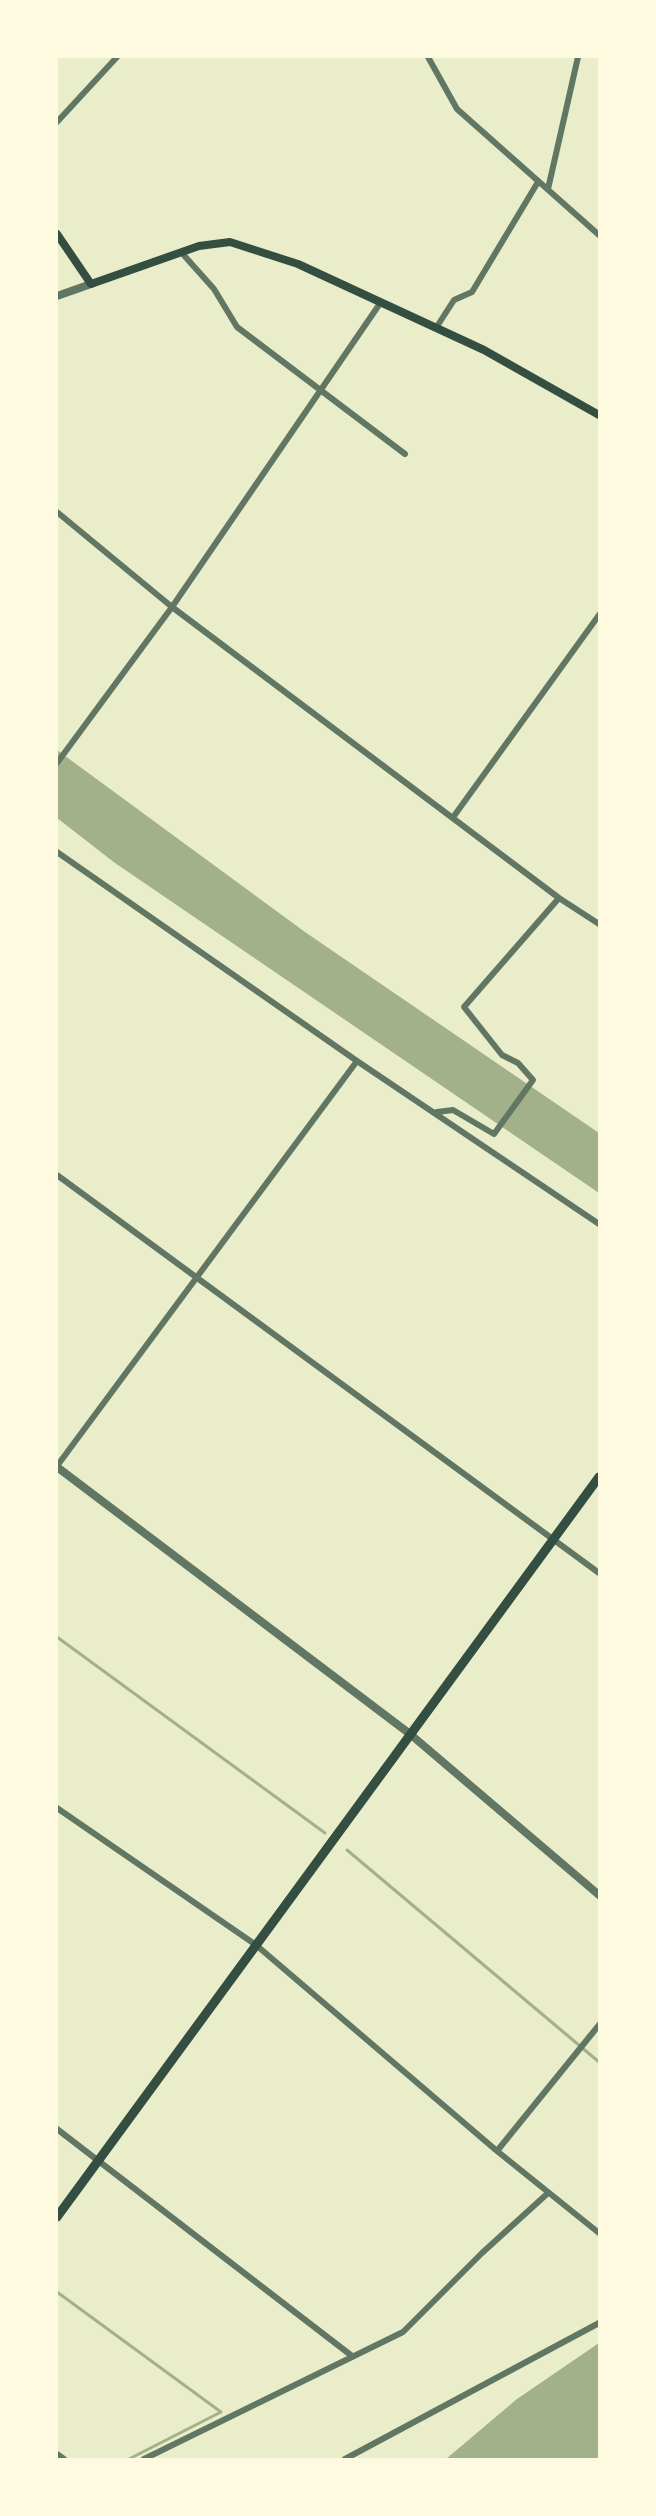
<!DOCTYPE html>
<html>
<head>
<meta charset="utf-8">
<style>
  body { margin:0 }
  #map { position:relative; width:656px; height:2516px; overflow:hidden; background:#e9edc9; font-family:"DM Sans",sans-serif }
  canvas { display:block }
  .frame { position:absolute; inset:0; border:58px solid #fefae0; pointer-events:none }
</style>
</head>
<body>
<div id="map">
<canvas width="656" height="2516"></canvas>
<div class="frame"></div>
</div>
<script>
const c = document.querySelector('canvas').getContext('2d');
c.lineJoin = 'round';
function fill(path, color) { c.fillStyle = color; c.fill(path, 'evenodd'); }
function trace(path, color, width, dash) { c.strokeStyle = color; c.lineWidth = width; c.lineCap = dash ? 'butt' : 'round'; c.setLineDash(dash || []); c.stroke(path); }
const water = new Path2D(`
  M57,750l248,182 294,201v60l-484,-330 -58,-45z
  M599,2343v116h-153l71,-60z`);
const stream = new Path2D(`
  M57,1637l268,196
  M347,1850l252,212
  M57,2292l164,120 -92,47`);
const minor = new Path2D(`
  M428,57l29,52 142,126
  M57,122l60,-65
  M548,189l30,-132
  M181,252l33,37 23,38 168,127
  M436,328l18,-28 18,-8 66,-110
  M57,512l115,95 387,291 40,26
  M57,763l115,-156 209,-305
  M454,816l145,-201
  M57,852l300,209 242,163
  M437,1112l16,-2 41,24 39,-54 -15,-17 -16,-8 -38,-48 95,-109
  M57,1175l542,398
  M57,1466l300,-405
  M57,1808l199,137 241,206 102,82
  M57,2129l295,227
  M497,2151l102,-126
  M57,2454l7,5
  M144,2459l259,-127 79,-79 66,-60
  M345,2459l254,-136`);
const tertiary = new Path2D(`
  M57,296l34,-12
  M57,1467l353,267 189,161`);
const secondary = new Path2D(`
  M57,234l34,50 108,-38 31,-4 68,22 186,86 115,65`);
const trunk = new Path2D(`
  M57,2217l542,-740`);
fill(water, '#a3b18a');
trace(stream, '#a3b18a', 3);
trace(minor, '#617663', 6);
trace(tertiary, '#617663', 8);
trace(secondary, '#344e41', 8);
trace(trunk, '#344e41', 9);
</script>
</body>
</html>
